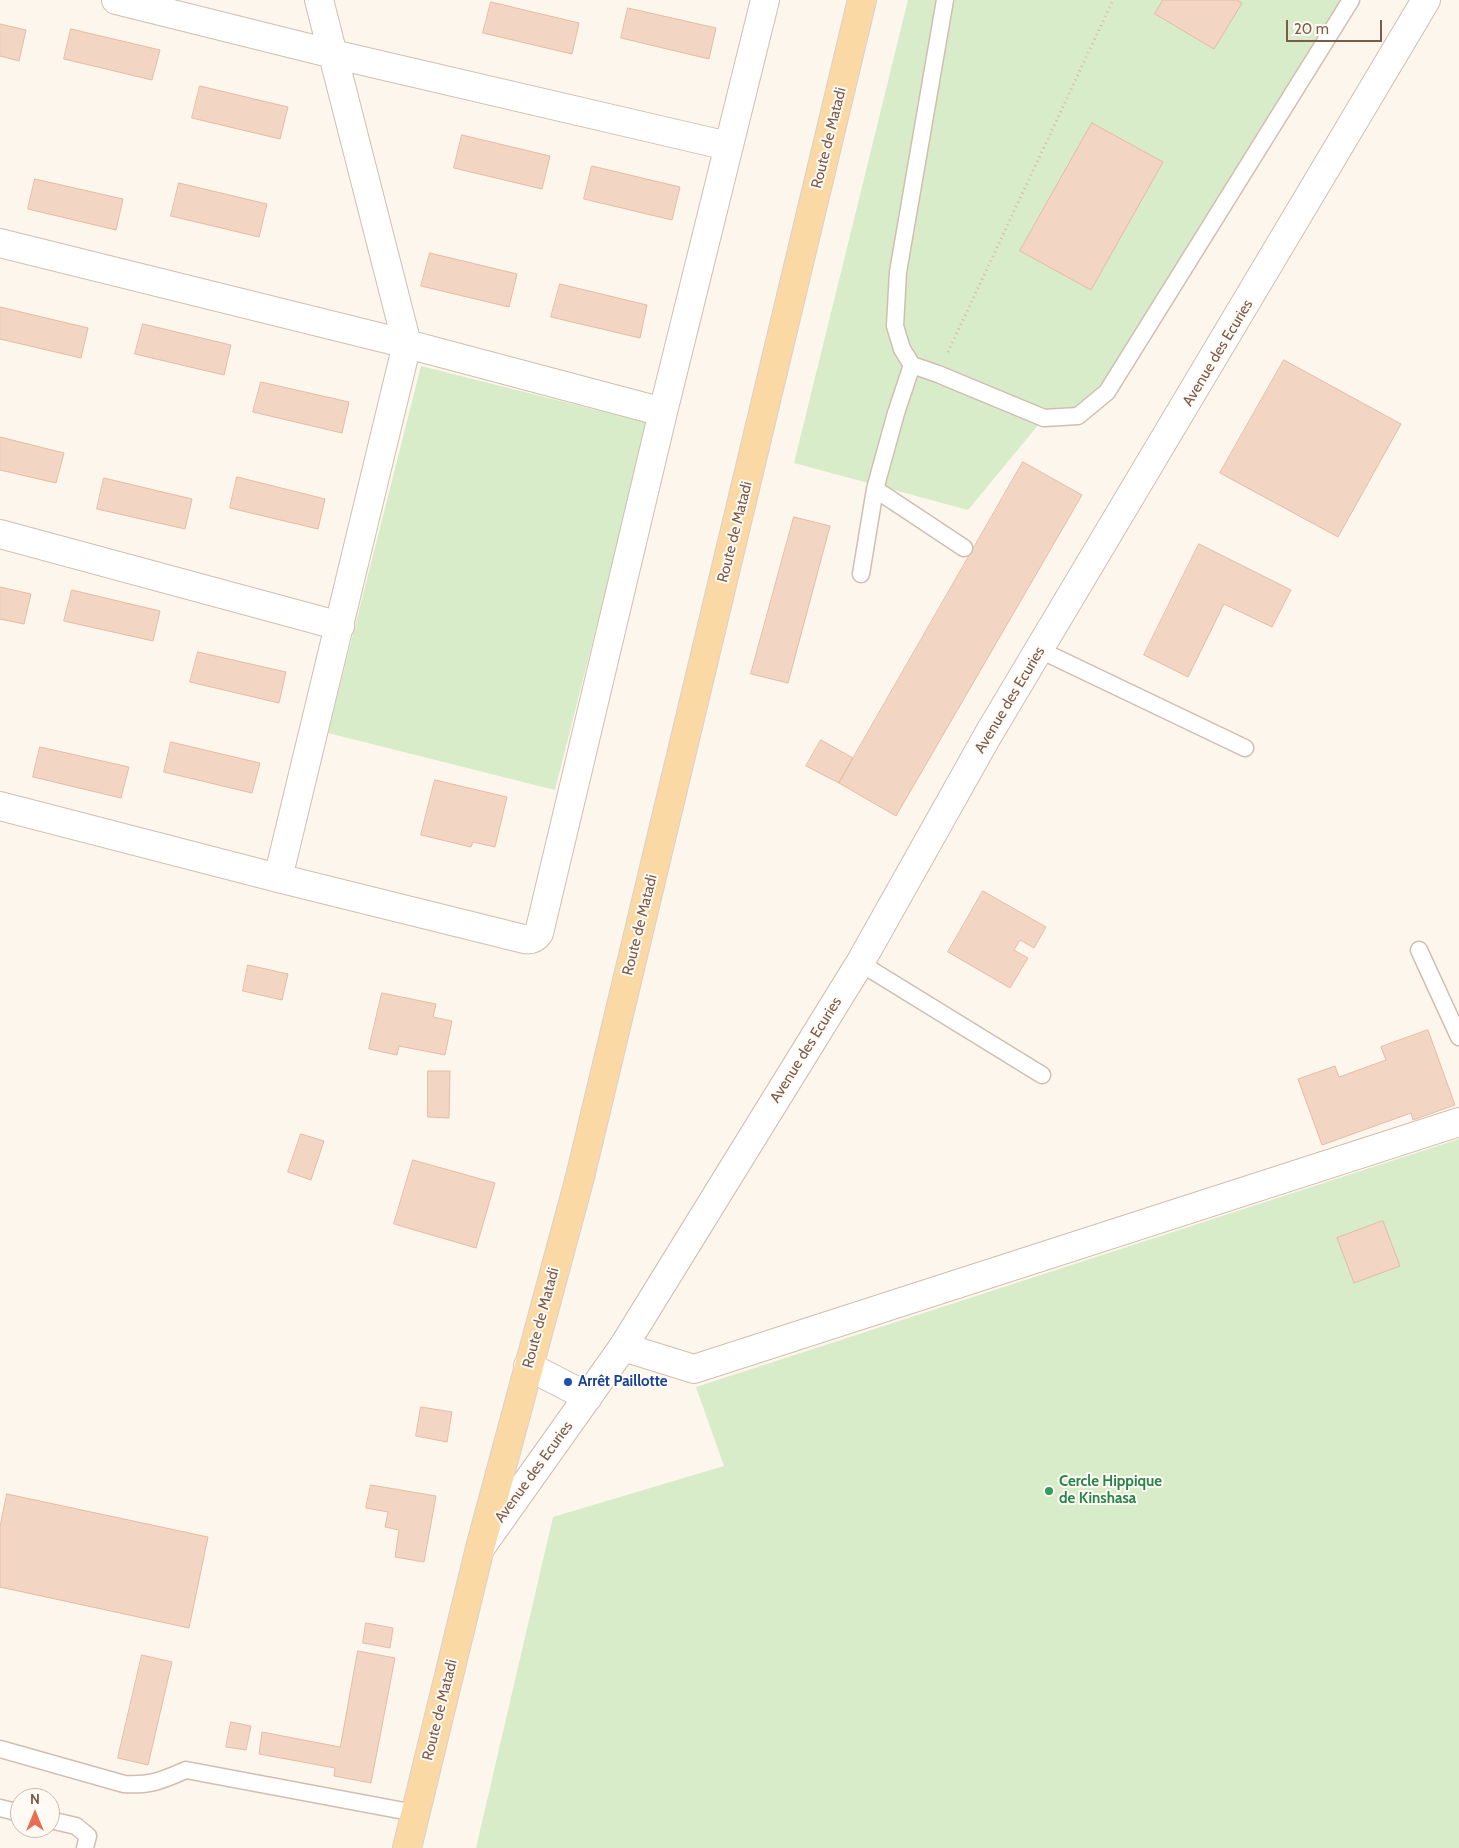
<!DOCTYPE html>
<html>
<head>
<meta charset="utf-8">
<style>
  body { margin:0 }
  #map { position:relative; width:1459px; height:1848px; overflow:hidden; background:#fdf6ec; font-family:Cabin,sans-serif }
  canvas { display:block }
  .north { position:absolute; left:10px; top:1788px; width:50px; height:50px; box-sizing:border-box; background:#fffaf3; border:1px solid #cabbb1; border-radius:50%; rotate:0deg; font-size:14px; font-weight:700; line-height:20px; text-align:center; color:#7a5c4d }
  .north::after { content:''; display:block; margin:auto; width:18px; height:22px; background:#e76f51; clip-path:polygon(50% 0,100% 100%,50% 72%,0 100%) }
  .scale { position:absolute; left:1286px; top:20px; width:96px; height:22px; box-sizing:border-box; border:2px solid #7a5c4d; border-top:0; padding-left:6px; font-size:15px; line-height:18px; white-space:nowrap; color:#7a5c4d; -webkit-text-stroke:4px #fffaf3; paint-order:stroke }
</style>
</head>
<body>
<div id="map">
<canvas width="1459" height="1848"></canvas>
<div class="north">N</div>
<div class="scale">20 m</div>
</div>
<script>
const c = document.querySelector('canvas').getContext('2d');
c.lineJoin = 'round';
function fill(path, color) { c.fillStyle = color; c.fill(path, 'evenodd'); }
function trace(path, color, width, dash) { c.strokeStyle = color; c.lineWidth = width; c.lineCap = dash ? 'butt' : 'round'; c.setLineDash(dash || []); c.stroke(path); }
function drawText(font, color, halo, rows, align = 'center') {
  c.font = font + ' Cabin,sans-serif'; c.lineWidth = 4; c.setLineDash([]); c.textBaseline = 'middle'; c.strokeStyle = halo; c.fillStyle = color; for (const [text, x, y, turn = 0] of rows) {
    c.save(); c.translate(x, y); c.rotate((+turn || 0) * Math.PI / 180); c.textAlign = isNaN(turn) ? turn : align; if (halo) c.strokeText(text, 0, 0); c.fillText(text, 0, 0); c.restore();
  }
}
const green = new Path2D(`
  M908,0h443l-244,392 -29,24 -34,2 -76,92 -174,-47z
  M421,366l227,57 -93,367 -227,-57z
  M1459,1139v709h-983l77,-331 171,-51 -28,-79z`);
const building = new Path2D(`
  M1163,0h74l5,3 -28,46 -59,-35z
  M491,2l88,21 -7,31 -89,-21z
  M628,8l88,20 -7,31 -88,-21z
  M0,24l26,6 -7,31 -19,-5z
  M71,29l89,21 -8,30 -88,-21z
  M200,86l88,21 -8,32 -88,-21z
  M1092,123l71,39 -72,128 -71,-39z
  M462,135l88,21 -8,33 -88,-21z
  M592,166l88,21 -8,33 -88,-21z
  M35,179l88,20 -7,31 -88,-21z
  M179,183l88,21 -8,33 -88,-21z
  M430,253l87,21 -8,33 -88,-21z
  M560,284l87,21 -7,33 -89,-21z
  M0,307l88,21 -7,30 -81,-19z
  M143,324l88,21 -7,30 -89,-21z
  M1284,360l117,64 -63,113 -118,-64z
  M261,382l88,20 -7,31 -89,-21z
  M0,437l64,16 -8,30 -56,-13z
  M1023,462l59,33 -186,321 -57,-33z
  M237,477l88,22 -7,30 -88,-21z
  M104,478l88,21 -7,30 -88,-20z
  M794,517l36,9 -42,157 -37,-9z
  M1199,544l92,46 -19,37 -48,-23 -36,73 -44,-22z
  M0,587l31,7 -7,30 -24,-5z
  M72,590l88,21 -7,30 -89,-20z
  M198,652l88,20 -7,31 -89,-21z
  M821,740l32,18 -14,25 -33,-17z
  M171,742l89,21 -8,30 -88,-21z
  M40,747l89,20 -8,31 -88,-21z
  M435,780l72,17 -12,50 -22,-5 -2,5 -50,-12z
  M983,891l63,36 -12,21 -14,-8 -6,10 14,8 -18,30 -62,-36z
  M248,965l40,9 -6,26 -39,-9z
  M382,993l54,11 -3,13 19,4 -7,34 -46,-9 -2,9 -28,-6z
  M1428,1030l27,75 -42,15 -2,-7 -89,32 -24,-66 37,-13 4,11 47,-17 -5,-13z
  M428,1071h22l-1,47 -21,-1z
  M301,1134l23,7 -13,39 -23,-8z
  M413,1160l82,23 -19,65 -82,-24z
  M1383,1221l17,45 -46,17 -17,-45z
  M421,1407l31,5 -5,30 -31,-6z
  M371,1485l65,11 -12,66 -29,-5 4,-27 -14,-3 3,-15 -22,-4z
  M7,1494l201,43 -19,91 -189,-41v-60z
  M366,1623l27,5 -3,20 -27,-5z
  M358,1651l37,7 -24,125 -37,-7 1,-8 -76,-14 3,-22 78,15z
  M142,1655l30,7 -24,103 -30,-7z
  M231,1722l20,4 -5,24 -20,-3z`);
const path = new Path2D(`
  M948,352l165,-352`);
const service = new Path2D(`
  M945,0l-47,272 -3,54 7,23 10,16 26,9 106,44 34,-2 29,-24 244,-392
  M912,365l-16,48 -21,76 89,59
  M861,574l14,-85
  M1040,650l205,98
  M1419,950l40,87
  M860,963l182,112
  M0,1749l124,35c26,2 39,-4 62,-14l229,43
  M0,1808l20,5
  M50,1820l26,6 12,10 -3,12`);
const minor = new Path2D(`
  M116,0l217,54 395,92
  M0,243l407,101 256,68
  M0,534l340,92
  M0,806l278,72 246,61c6,1 11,0 15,-6l124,-521 102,-412
  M278,878l129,-534 -88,-344
  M623,1347l71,22 765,-247`);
const tertiary = new Path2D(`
  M528,1366l60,31
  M481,1547l142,-200 237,-384 128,-228 438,-735`);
const primary = new Path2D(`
  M407,1848l73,-300 100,-371 282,-1177`);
const markers = [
  [568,1382,5,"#1a4fb4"],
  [1049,1491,5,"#2e9e5b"]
];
const streetNames = [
  ["Route de Matadi",829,138,-76],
  ["Avenue des Ecuries",1218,353,-59],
  ["Route de Matadi",735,532,-76],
  ["Avenue des Ecuries",1010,700,-59],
  ["Route de Matadi",640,925,-76],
  ["Avenue des Ecuries",806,1050,-58],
  ["Route de Matadi",541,1318,-75],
  ["Avenue des Ecuries",534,1472,-54],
  ["Route de Matadi",440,1710,-76]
];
const transitNames = [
  ["Arrêt Paillotte",578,1382]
];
const leisureNames = [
  ["Cercle Hippique",1059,1482],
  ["de Kinshasa",1059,1499]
];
fill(green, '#d8ecc9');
fill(building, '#f3d5c3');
trace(building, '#e6bba3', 1);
trace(service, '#d1beb0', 19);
trace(minor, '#d1beb0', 30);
trace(tertiary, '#d1beb0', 30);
trace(primary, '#dad1cd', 30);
trace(path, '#d9b8a5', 3, [1, 4]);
trace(service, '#fff', 16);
trace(minor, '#fff', 28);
trace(tertiary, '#fff', 28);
trace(primary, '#fbd9a5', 28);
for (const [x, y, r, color] of markers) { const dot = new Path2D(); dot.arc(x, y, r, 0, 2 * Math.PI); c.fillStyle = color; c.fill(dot); trace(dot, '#fffaf3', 2); }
drawText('15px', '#7a5c4d', '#fffaf3', streetNames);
drawText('bold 15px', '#164399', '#fffaf3', transitNames, 'left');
drawText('bold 15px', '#27864d', '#fffaf3', leisureNames, 'left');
</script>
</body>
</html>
